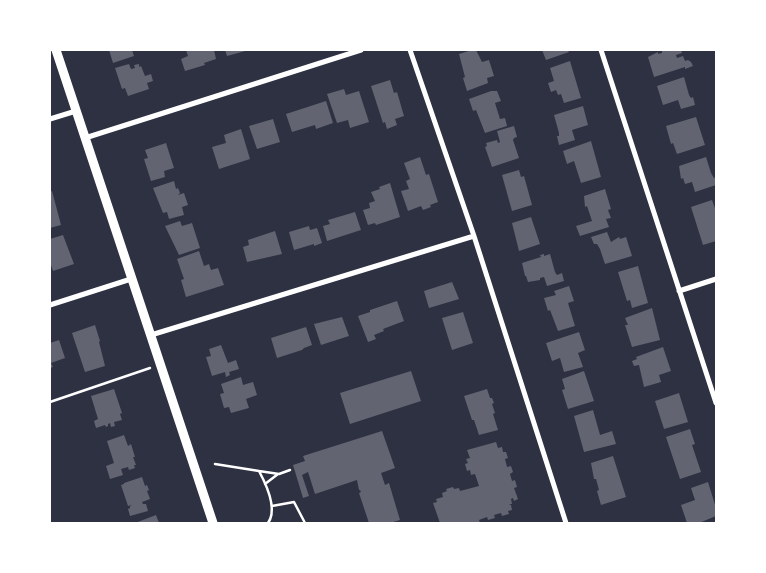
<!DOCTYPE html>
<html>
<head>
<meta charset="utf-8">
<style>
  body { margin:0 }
  #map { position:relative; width:766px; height:573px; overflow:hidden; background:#2d3142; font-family:"Fira Sans",sans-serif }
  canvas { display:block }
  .frame { position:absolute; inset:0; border:51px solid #fff; pointer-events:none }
</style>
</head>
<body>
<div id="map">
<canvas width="766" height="573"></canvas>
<div class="frame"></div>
</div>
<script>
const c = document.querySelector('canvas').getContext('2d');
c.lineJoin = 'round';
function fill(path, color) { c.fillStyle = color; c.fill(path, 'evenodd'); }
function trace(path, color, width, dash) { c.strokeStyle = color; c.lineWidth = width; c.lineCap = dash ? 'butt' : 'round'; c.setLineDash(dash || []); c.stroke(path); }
const building = new Path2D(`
  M109,50h23l2,6 -21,7z
  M186,50h28l2,9 -12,4 1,2 -20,6 -4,-12 7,-3z
  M225,50h24l-22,6z
  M472,50h4l6,12 7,-2 5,16 -7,2 1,5 -21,8 -4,-13 2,-1 -6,-23z
  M542,50h26l1,2 -23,8z
  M662,50h19l1,3 -6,2 1,3 6,-2 2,5 3,-1 3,2 2,4 -8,3v-2l-31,10 -6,-20 10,-5v2l4,-1z
  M570,61l11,37 -17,5 -3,-9 -3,1 -2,-5 -5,2 -3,-9 6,-2 -4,-13z
  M129,64l2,5 4,-1 -1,-3 5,-1v3l2,-1 4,10 6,-2 2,7 -6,2 2,6 -21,7 -3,-8 -3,1 -7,-21z
  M684,77l5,18 2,3 2,-1 2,8 -14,4 -3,-9 -15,5 -6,-19z
  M390,80l4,13 3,-1 7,24 -9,3 2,6 -10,4 -2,-7 -2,1 -12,-37z
  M344,89l2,6 13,-4 10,31 -19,6 -2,-8 -11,3 -10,-29z
  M491,91h6l4,10 -6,2 5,16 5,-1 2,8 -22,7 -9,-23 -3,1 -4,-12z
  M326,101l7,22 -17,6 -1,-4 -23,7 -6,-18z
  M583,106l5,19 -16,5 3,10 -16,5 -2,-9h2v-3l-5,-18z
  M696,117l9,28 -28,9 -4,-11 -2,1 -5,-18z
  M273,119l7,23 -23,7 -8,-23z
  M514,126l3,11 -3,1 -1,2 6,18 -27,9 -7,-20 2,-1 -1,-3 11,-3 1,3 2,-1 -3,-11z
  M241,129l9,30 -31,10 -7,-22 14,-4 -2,-8z
  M591,141l10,36 -20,6 -7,-22 -7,3 -4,-13z
  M166,143l8,25 -10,3 1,6 -14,4 -7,-22 4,-1 -3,-8z
  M420,157l6,18 3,-1 9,28 -8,3 1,2 -8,3 -2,-4 -13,5 -7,-20 8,-2 -3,-8 4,-2 -6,-16z
  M706,157l5,16 3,5 2,-1v8l-21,7 -3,-10 -7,2 -2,-6 -2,1 -2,-13z
  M519,170l2,7 3,-1 8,29 -20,6 -10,-36z
  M174,181l2,8 2,-1 2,5 -2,2 6,-2 4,12 -6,2 2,8 -15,4 -2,-7 -4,1 -10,-25z
  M390,183l10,34 -24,8 -1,-2 -7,2 -5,-15 7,-2 -1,-5 6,-2 -4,-9 9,-3 -1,-2z
  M605,189l6,20 -3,1 3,8 -5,1 3,8 -29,9 -4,-10 16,-5 -5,-15 -2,1 -1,-11z
  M52,191l9,34 -11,3v-36z
  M712,200l4,11v30l-13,4 -12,-38z
  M355,212l6,18 -34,11 -4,-15 7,-2 -2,-4z
  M531,217l9,27 -21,7 -7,-28z
  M180,221l2,5 10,-3 8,25 -21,7 -14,-29z
  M309,226l1,4 7,-2 5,15 -8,3v-2l-20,6 -5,-18z
  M275,231l7,23 -35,8 -4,-15 6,-2 -1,-5z
  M607,232l4,10 8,-5 1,2 6,-2 6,19 -27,8 -5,-15 -3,-5h-3l-3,-7z
  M63,235l11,29 -21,7 -3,-9v-23z
  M199,251l5,15 5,-2 2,6 7,-2 6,17 -38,12 -5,-17 3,-1 -7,-20z
  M544,254v2l6,-2 5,18 2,3 5,-2 2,8 -17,5 -3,-9 -4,1v2l-12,2 -2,-6h-1l-3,-13 19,-6 -1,-2z
  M638,266l10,37 -16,5 -2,-8 -3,1 -9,-29z
  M452,282l7,17 -30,9 -5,-17z
  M569,286l5,15 -6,2 7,23 -17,5 -8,-21 -2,1 -4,-13 12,-3 -2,-4z
  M397,301l7,20 -21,8 1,2 -10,4 2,4 -8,3 -10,-26 12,-4v-2z
  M652,308l8,32 -28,7 -7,-22h3l-3,-7z
  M463,312l10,31 -21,7 -10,-32z
  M342,317l7,19 -28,9 -7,-21z
  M95,325l5,16 -1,1 6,24 -20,6 -13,-39z
  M306,327l6,18 -8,3 -2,2 -25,8 -6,-20z
  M579,332l6,18 -7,3 5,14 -19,5 -4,-14 -8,3 -6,-18z
  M59,340l6,18 -14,5 2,4 -3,1v-25z
  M221,345l7,18 8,-3 3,9 -10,3 1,3 -4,2 -1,-5 -13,4 -6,-19 5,-1 -2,-7z
  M663,347l8,24 -12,4 2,7 -17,5 -5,-22 -5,1 -2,-5 5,-2 -1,-2z
  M411,371l10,30 -71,23 -10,-31z
  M584,371l10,30 -26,8 -6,-19 3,-1 -3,-10z
  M241,377l2,8 10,-3 4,13 -11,4 3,9 -18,5 -2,-6 -5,1 -4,-14 4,-1 -3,-9z
  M114,389l8,24 -2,1 2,6 -8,2 1,4 -4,1 -1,-4 -2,1v2l-2,1 -1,-2 -9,3 -2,-7 4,-2 -7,-23z
  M487,389l3,9h2l2,5 -2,1 3,9 -2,1 5,16 -19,5 -5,-15h-2l-8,-24z
  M679,393l9,29 -24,7 -9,-28z
  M593,410l7,25 12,-4 4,13 -32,8 -10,-36z
  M690,429l5,15 -3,1 9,27 -21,7 -14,-42z
  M382,431l13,37 -14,5 4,12 4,-2 11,37 -10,3h-21l-10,-30 2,-1 -1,-2h-1l-2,-10 -42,14 -7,-22 -6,3 7,21 -6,2 -10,-33 12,-4 -2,-5z
  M124,435l4,11 3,-2 4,13h-2l3,8h-2l1,3 -6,2 -1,-3 -7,2 2,6 -13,4 -4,-13 8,-3 -7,-22z
  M496,442l2,6 4,-1 1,5h3l2,6 -3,1 2,8 4,-1 2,6 -3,2 2,7 3,-1 2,7 -3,1 4,11 -4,2 -1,-3 -2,1 1,5h-3l2,1 1,5 -4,1 1,3 -7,2 -1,-3 -7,2 1,3 -7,2 -1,-3 -8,3 1,3h-40l-7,-20 4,-1 -1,-3 7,-2 -1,-4 5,-2 -1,-2 7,-2 1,2 5,-1 1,3 19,-5 -4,-12 -4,1 -1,-5 -3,1 -2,-7 3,-1 -2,-4 4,-1 -3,-8z
  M613,456l13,41 -25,8 -4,-14 2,-1 -3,-11h-2l-3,-16z
  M142,477l3,9 2,-1 2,5 -2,1 3,8 -8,3 1,2h3l2,7 -18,5 -2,-7 2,-1v-2l2,-1 -4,1 -7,-21 3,-1v-1z
  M708,482l8,26v8l-17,7h-12l-6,-18 14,-5 -4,-12z
  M156,515l3,8h-24z`);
const path = new Path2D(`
  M50,402l100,-34
  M215,464l44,7c7,13 19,38 9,52
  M259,471l20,3 11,-4
  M265,484l13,-10
  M272,506l22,-4 11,21`);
const minor = new Path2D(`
  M410,50l64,186 92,287
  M601,50l115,353
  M50,119l26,-8
  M85,138l276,-88
  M679,291l37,-12
  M50,305l81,-26
  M151,335l323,-99`);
const tertiary = new Path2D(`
  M56,50l157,473`);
fill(building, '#626471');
trace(path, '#fff', 2.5);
trace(minor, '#fff', 5);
trace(tertiary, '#fff', 9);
</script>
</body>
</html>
